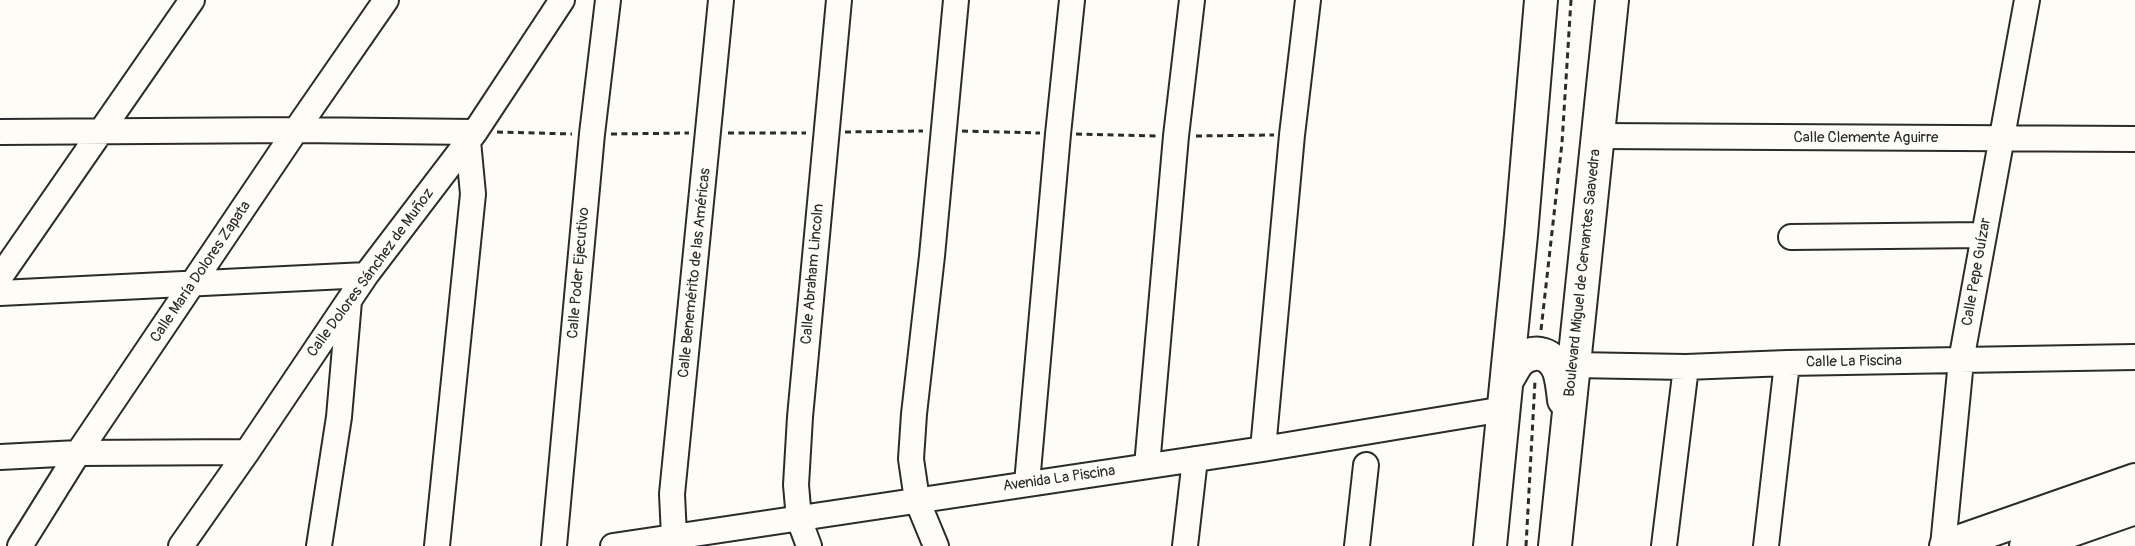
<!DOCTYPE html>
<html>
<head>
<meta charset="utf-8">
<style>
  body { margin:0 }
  canvas { display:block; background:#fdfcf7 }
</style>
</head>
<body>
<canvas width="2135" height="546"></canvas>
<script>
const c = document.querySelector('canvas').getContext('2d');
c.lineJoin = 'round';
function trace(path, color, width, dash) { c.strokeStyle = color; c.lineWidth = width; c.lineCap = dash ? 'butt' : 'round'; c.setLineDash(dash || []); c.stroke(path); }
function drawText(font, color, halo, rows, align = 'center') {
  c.font = font + ' Pangolin,sans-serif'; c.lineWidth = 6; c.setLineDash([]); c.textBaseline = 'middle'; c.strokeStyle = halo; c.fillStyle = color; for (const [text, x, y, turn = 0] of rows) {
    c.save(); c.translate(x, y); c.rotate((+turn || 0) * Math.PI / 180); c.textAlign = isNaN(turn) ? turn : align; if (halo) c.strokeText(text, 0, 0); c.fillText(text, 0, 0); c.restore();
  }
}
const path = new Path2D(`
  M962,131l78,2
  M497,132l75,2
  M845,132l78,-1
  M728,133h78
  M611,134l78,-1
  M1076,134l81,2
  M1196,136l78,-1
  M1541,330l21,-187 9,-143
  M1526,546l9,-165`);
const minor = new Path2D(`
  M0,132l296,-2 179,2
  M1598,136l537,3
  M1791,237l192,-2
  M0,277l192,-277
  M0,293l366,-18
  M1574,365l112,2 101,-4 348,-6
  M1263,449l29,-314 16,-135
  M0,457l78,-4 169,-1
  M1147,466l29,-330 16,-136
  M1027,483l31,-349 14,-134
  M20,546l58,-93 218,-323 90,-130
  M181,546l66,-94 119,-177 109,-143 87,-132
  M319,546l20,-129 10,-116
  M437,546l36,-352 -5,-53
  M554,546l38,-412 16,-134
  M613,546l650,-97 241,-40
  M679,546l-5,-10 -2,-42 49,-494
  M809,546l-10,-27 -3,-34 4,-68 39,-417
  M936,546l-19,-46 -6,-41 3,-45 18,-158 24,-256
  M1185,546l10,-87
  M1357,546l9,-81
  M1664,546l22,-179
  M1766,546l21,-183
  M1943,546l18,-185 66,-361`);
const major = new Path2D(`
  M1507,380c4,-6 8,-15 13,-20 16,-12 32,-6 39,11 3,9 4,20 5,29
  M1490,546l31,-311 20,-235
  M1555,546l57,-546
  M1946,546l189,-66
  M2026,546l109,-38`);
const streetNames = [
  ["Calle Clemente Aguirre",1866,138],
  ["Calle María Dolores Zapata",201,272,-56],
  ["Calle Pepe Guízar",1977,272,-80],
  ["Calle Dolores Sánchez de Muñoz",371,273,-54],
  ["Calle Poder Ejecutivo",579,273,-85],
  ["Calle Benemérito de las Américas",695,273,-84],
  ["Boulevard Miguel de Cervantes Saavedra",1583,273,-84],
  ["Calle Abraham Lincoln",813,274,-85],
  ["Calle La Piscina",1854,362,-1],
  ["Avenida La Piscina",1059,479,-8]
];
trace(minor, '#2b2b2b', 28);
trace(major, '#2b2b2b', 36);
trace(path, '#2b2b2b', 3, [6, 4.5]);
trace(minor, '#fdfcf7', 24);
trace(major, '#fdfcf7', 32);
drawText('15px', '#2b2b2b', '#fdfcf7', streetNames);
</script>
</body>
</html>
